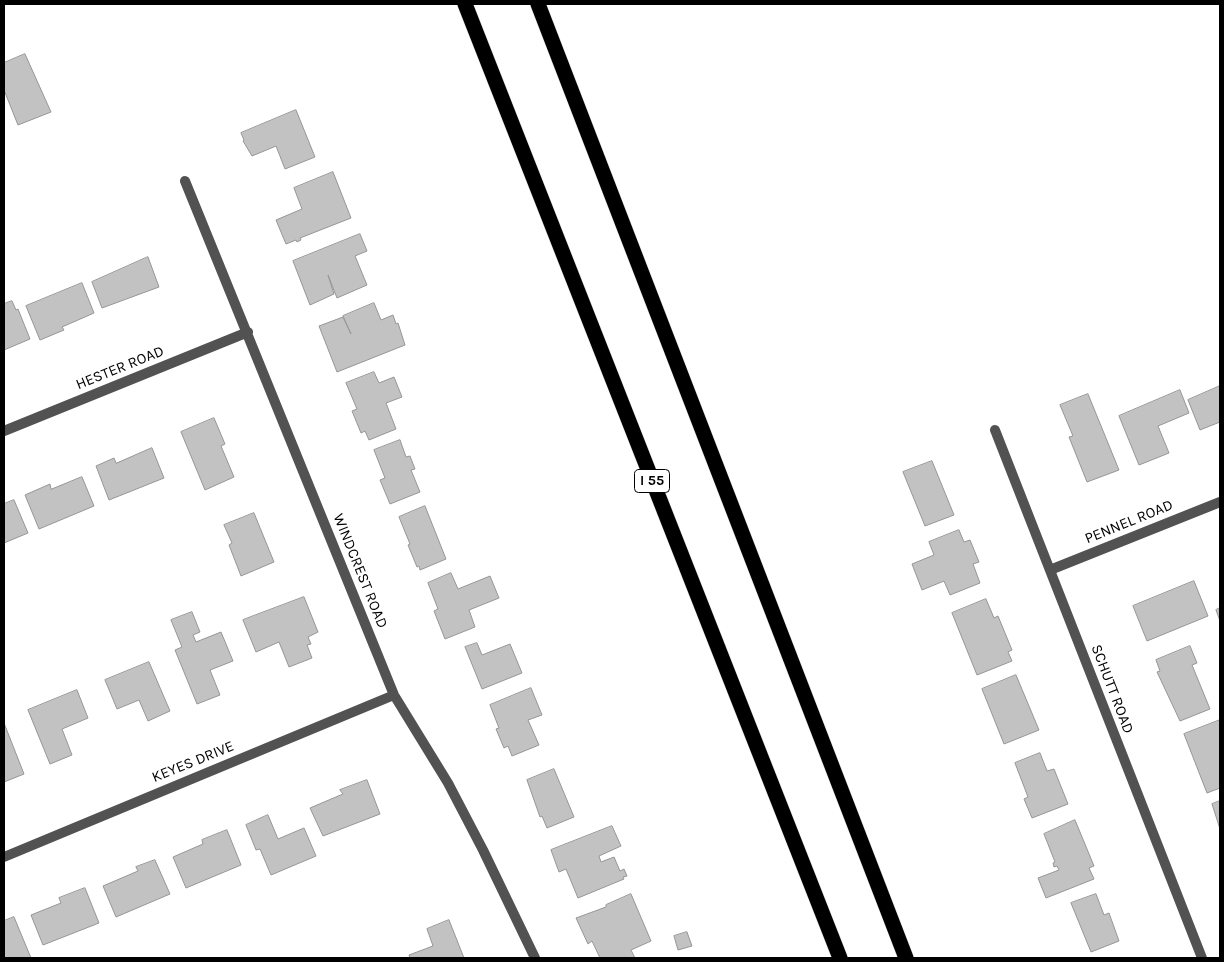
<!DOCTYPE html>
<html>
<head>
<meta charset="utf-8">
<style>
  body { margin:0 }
  #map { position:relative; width:1224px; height:962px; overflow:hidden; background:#fff; font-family:Karla,sans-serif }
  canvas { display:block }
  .frame { position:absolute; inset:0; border:5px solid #000; pointer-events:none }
</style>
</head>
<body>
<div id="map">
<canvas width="1224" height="962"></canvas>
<div class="frame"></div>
</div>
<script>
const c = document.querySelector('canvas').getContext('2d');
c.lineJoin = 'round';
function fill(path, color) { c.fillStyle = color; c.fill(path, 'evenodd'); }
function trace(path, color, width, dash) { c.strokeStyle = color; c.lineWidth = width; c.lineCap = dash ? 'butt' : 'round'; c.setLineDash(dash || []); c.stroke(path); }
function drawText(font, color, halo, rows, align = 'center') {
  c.font = font + ' Karla,sans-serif'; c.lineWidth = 4; c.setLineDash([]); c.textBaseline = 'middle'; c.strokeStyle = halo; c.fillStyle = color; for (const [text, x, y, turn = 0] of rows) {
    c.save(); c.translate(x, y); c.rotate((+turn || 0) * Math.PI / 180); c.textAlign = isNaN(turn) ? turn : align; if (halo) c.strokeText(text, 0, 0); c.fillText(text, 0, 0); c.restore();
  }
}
const building = new Path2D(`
  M25,54l26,58 -33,13 -14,-35v-27z
  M296,110l19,47 -30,12 -9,-23 -24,10 -9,-15 1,-1 -3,-7z
  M333,172l18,46 -51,20 1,2 -4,2 -1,-2 -10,4 -10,-24 26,-11 -8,-21z
  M360,234l7,17 -12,5 12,29 -30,13 -9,-23 6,19 -24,11 -17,-44z
  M148,257l11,30 -57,21 -10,-26z
  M82,283l12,30 -32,14 2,3 -24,10 -14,-34z
  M12,301l4,9 2,-1 12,30 -26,11v-46z
  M374,303l7,17 12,-5 3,9 2,-1 7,22 -68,27 -18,-46 24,-9 8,17 -8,-18z
  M374,372l5,11 15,-6 8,20 -16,6 10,26 -27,11 -4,-9 -4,2 -9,-22 5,-2 -11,-26z
  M1220,386v36l-20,8 -12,-30z
  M1180,390l9,23 -31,13 11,27 -30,12 -20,-49z
  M1088,394l31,76 -32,12 -18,-45 4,-1 -13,-31z
  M214,418l11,26 -4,2 13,31 -29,13 -24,-58z
  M400,440l6,17 4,-1 5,13 -4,1 9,22 -30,12 -10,-24 5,-2 -11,-28z
  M152,448l12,30 -55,22 -13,-34 18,-8 2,5z
  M932,461l22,54 -29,11 -22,-54z
  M82,477l12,29 -55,23 -14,-34 25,-11 1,5z
  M14,500l14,33 -24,10v-39z
  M425,506l21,53 -26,11 -1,-4 -2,1 -9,-22 2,-1 -11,-27z
  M254,513l20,49 -33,14 -12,-31 3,-2 -8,-18z
  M959,530l5,12 6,-2 9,22 -6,2 7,19 -30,12 -6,-14 -22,9 -10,-26 22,-9 -5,-13z
  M451,573l7,16 32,-13 9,22 -30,12 6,17 -30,12 -11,-28 4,-2 -10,-26z
  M1194,581l14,35 -61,25 -14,-35z
  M304,597l14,35 -10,5 3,7 -4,1 5,13 -23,9 -10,-25 -23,10 -13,-32z
  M986,599l8,19 4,-2 14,34 -4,2 4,9 -35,14 -25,-62z
  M1220,608v13l-4,-11z
  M192,612l8,20 -7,3 3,7 25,-10 12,29 -23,9 10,25 -23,9 -22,-54 7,-3 -11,-27z
  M477,643l5,12 28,-11 12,29 -40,16 -17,-42z
  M1190,646l7,17 -5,2 18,44 -30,12 -23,-49 3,-1 -4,-11z
  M149,662l21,49 -22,10 -9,-21 -22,9 -12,-29z
  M1016,675l23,55 -35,14 -22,-55z
  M531,688l11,27 -14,5 11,25 -27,11 -4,-10 -4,2 -8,-19 3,-1 -9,-23z
  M77,690l11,28 -26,11 10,26 -22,9 -22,-54z
  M1220,720v68l-13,5 -23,-59z
  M4,723l20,51 -20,8z
  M1040,753l7,18 7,-2 14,35 -36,14 -8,-19 4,-2 -13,-34z
  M554,769l20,48 -27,11 -5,-12 -2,1 -13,-37z
  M367,780l13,34 -57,22 -13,-28 33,-14 -3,-4z
  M1220,801v28l-8,-25z
  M268,815l10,24 26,-11 12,28 -45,19 -11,-26 -4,1 -10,-25z
  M1075,820l19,46 -5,2 5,11 -48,19 -8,-20 21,-8 -2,-4 -3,1 -1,-4 2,-1 -11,-28z
  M612,826l9,20 -22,10 2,6 13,-5 6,14 4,-2 3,7 -4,1 1,2 -46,19 -12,-29 -7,3 -8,-22z
  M227,830l14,35 -55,23 -13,-31 30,-13 -1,-4z
  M155,860l15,34 -54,23 -13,-31 35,-15 -2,-4z
  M85,888l14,35 -56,22 -12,-30 30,-12 -2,-5z
  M631,894l20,47 -20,9 4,8h-35l-8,-17 -4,3 -12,-26 30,-11v-2z
  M1096,894l8,21 5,-2 10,28 -28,11 -20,-49z
  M14,917l17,41h-27v-37z
  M449,920l15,38h-54l-1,-3 24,-9 -6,-17z
  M687,932l5,14 -14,4 -4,-14z`);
const minor = new Path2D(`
  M185,181l209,514 54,88 35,67 52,108
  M995,430l207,528
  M4,431l244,-99
  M1050,570l170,-68
  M4,857l390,-162`);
const motorway = new Path2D(`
  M465,4l375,954
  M538,4l368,954`);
const shields = [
  [652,481,35]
];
const shieldNames = [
  ["I 55",652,481]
];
const streetNames = [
  ["HESTER ROAD",120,368,-22],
  ["PENNEL ROAD",1129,522,-22],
  ["WINDCREST ROAD",360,571,68],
  ["SCHUTT ROAD",1112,689,69],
  ["KEYES DRIVE",193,762,-22]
];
fill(building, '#c2c2c2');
trace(building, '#969696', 1);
trace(motorway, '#dbdbdb', 16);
trace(minor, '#525252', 10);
trace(motorway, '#000', 15);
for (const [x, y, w] of shields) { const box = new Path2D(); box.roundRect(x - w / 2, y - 11.5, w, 23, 4); c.fillStyle = '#fff'; c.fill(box); trace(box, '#000', 1); }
drawText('bold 14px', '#000', null, shieldNames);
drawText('15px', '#000', '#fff', streetNames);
</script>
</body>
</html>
